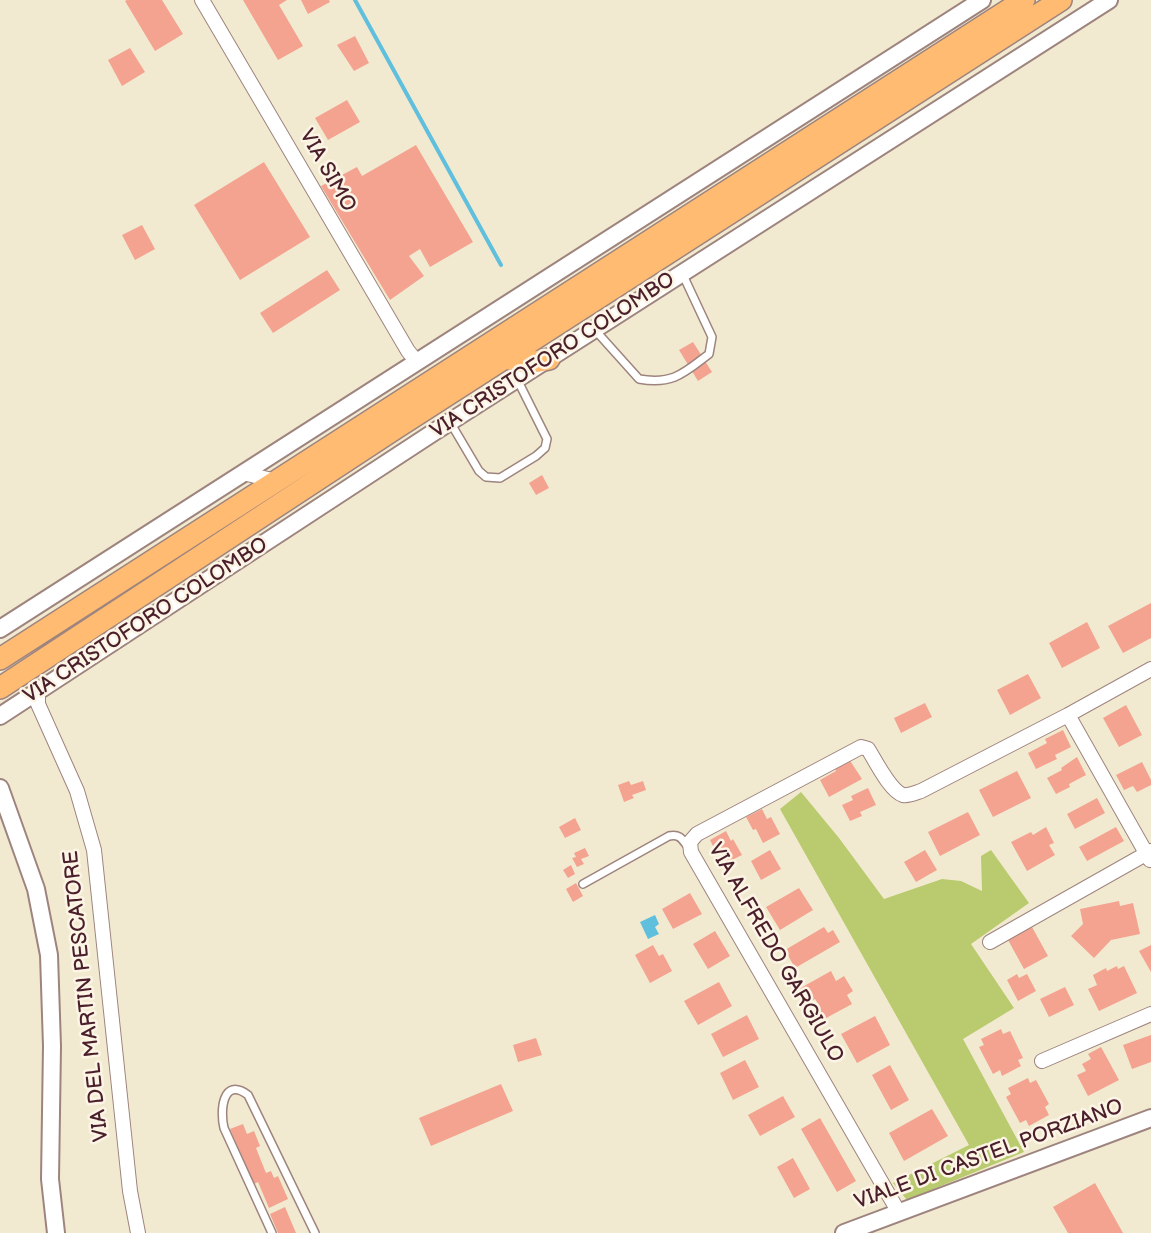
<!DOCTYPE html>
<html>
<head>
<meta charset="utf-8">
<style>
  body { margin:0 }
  canvas { display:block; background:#f2ead0 }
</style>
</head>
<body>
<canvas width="1151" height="1233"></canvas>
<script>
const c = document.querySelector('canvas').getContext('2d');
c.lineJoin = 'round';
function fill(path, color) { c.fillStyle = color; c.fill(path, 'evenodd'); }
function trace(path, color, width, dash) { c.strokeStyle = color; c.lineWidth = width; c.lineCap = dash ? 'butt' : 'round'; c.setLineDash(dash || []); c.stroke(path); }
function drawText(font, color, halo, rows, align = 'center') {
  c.font = font + ' "Balsamiq Sans",sans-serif'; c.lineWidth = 5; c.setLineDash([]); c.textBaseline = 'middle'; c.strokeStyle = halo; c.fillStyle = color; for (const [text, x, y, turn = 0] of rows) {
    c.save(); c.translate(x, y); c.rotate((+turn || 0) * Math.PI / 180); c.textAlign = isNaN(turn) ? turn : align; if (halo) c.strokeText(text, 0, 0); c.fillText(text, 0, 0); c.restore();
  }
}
const green = new Path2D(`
  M801,792l38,46 45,61 58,-20 19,2 21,10 -1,-35 10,-6 38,53 -58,41 43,64 -51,31 61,113 -117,48 -14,-17 76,-38 -189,-336z`);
const water = new Path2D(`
  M655,915l4,9 -4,3 4,7 -11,5 -8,-17z`);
const stream = new Path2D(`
  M355,0l146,265`);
const building = new Path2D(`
  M127,0h35l21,34 -28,17 -30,-50z
  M243,0h44l-8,5 24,41 -25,14z
  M301,0h28l1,2 -22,12z
  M355,36l14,27 -15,8 -17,-26z
  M130,48l15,24 -23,14 -14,-26z
  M347,100l13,22 -32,18 -13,-22z
  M416,145l57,97 -43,25 -10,-18 -11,7 15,20 -34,24 -69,-114 36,-19 5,9z
  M264,162l46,75 -70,43 -46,-75z
  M142,225l13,24 -20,11 -13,-25z
  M327,270l13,20 -67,43 -13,-20z
  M693,342l19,30 -14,9 -19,-31z
  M542,475l7,13 -13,7 -7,-12z
  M1151,603v35l-28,15 -15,-27z
  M1087,622l13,26 -38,20 -13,-25z
  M1028,674l13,24 -31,17 -13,-25z
  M925,703l7,14 -31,16 -7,-15z
  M1126,705l16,30 -23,12 -16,-29z
  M1063,730l8,17 -16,8 2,4 -21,10 -8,-16 19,-10 -2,-4z
  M1077,757l9,18 -17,9 1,3 -14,7 -9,-16 15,-8 -1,-2z
  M849,759l13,20 -33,18 -9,-17 16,-9 -2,-4z
  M1142,762l9,18v5l-14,7 -4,-6 -9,4 -8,-15z
  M1017,771l14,27 -38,19 -14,-27z
  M629,781l2,4 12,-4 3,9 -14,5 2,3 -10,4 -6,-17z
  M868,788l8,17 -16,7 2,4 -12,5 -8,-16 11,-5 -2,-4z
  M1097,798l8,15 -30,16 -8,-15z
  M762,809l5,10 4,-2 9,17 -17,9 -7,-14 -3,1 -7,-13z
  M968,812l12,23 -40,21 -12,-24z
  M575,818l6,12 -16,8 -6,-11z
  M1046,827l8,16 -5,2 6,10 -28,16 -16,-29 20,-10 2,3z
  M1116,827l8,14 -37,20 -8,-14z
  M726,831l5,10 2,-2 9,16 -16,8 -6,-11 -3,2 -7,-14z
  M585,848l4,8 -8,3 3,5 -7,3 -5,-9 4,-1 -2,-4z
  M770,850l11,19 -20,11 -10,-19z
  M925,850l12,20 -21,12 -12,-20z
  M571,865l4,9 -7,4 -5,-8z
  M576,883l7,13 -10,6 -7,-13z
  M799,888l14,22 -33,20 -14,-23z
  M690,893l12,21 -29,15 -11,-20z
  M1119,901l1,5 13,-3 7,31 -29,6 -17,18 -23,-22 12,-12 -3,-15z
  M824,927l4,6 5,-3 7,12 -45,26 -10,-18z
  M1032,927l16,29 -24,13 -16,-29z
  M715,931l15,25 -22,13 -15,-25z
  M653,945l6,11 4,-2 9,17 -22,12 -15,-28z
  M1151,945v27l-12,-21z
  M1117,966l1,3 6,-3 13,27 -38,18 -11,-22 9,-4 -4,-10 13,-7 1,3z
  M831,971l5,10 8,-5 9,15 -6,4 5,9 -35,19 -7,-13 9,-5 -4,-6 -9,5 -9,-14z
  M1017,974l2,4 8,-4 9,17 -18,10 -11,-21z
  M719,982l13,24 -34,19 -14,-24z
  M1065,987l9,18 -25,12 -9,-18z
  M747,1015l12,24 -36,18 -12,-23z
  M875,1016l15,29 -33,18 -16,-29z
  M1001,1029l2,5 7,-3 13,27 -5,2 3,6 -19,10 -2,-6 -7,4 -14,-27 5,-2 -3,-6z
  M1151,1035v27l-19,7 -9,-24z
  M536,1038l6,17 -24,7 -5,-17z
  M1101,1047l18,33 -31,16 -11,-21 9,-4 -4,-7 9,-5 -3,-5z
  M745,1060l14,27 -26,13 -13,-27z
  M890,1065l19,35 -18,10 -19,-35z
  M1028,1078l2,5 6,-3 13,24 -4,3 4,8 -20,11 -3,-6 -6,3 -14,-26 5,-3 -3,-6z
  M501,1084l12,27 -82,35 -12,-28z
  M783,1096l12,21 -35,19 -12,-21z
  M932,1109l16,27 -44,25 -15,-28z
  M820,1118l36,63 -19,11 -36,-63z
  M243,1124l4,10 7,-3 6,15 -4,2 10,25 5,-2 3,7 4,-2 10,23 -19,9 -11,-26 -4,2 -24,-55z
  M793,1158l17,31 -16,9 -17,-31z
  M1095,1183l28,50h-55l-15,-26z
  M285,1207l11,26h-18l-8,-19z`);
const service = new Path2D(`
  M595,330l44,49c34,6 45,-6 70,-25l3,-17 -29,-62
  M450,422l29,49 7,6 14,1 36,-22 9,-8 2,-9 -30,-60
  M583,884l86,-48c11,-2 13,3 19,11
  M272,1233l-48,-105c-4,-16 -2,-52 24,-33l67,138`);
const minor = new Path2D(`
  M202,0l206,351 9,11
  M243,473l33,8
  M38,691v13l39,87 17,59 36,341 8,42
  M1068,715l82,145
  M990,942l161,-91
  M1042,1061l109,-47
  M898,1211l-207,-359 -1,-10 7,-8 164,-87 7,2c7,11 22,42 35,46 6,1 12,-2 18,-4l147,-76 83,-46`);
const tertiary = new Path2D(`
  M0,629l982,-629
  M0,716l431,-282 678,-434
  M0,788l36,101 13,66 3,91 -2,133 6,54
  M844,1233l307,-115`);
const primary = new Path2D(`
  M505,358l25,5 19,-4
  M0,659l1024,-659
  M0,688l396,-260 665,-428`);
const streetNames = [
  ["VIA SIMO",327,171,60],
  ["VIA CRISTOFORO COLOMBO",553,356,-33],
  ["VIA CRISTOFORO COLOMBO",146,621,-33],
  ["VIA ALFREDO GARGIULO",775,953,60],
  ["VIA DEL MARTIN PESCATORE",87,996,-96],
  ["VIALE DI CASTEL PORZIANO",989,1155,-20]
];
fill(green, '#b9cb6e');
fill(water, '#5fbfdd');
trace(stream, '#5fbfdd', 4);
fill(building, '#f3a390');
trace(service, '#9e847e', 10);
trace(minor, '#9e847e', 16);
trace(tertiary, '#9e847e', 20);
trace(primary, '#9e847e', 24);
trace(service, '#fff', 7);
trace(minor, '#fff', 14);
trace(tertiary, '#fff', 16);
trace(primary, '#ffbb71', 21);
drawText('21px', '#4a1f2b', '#fcf5e5', streetNames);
</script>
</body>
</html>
